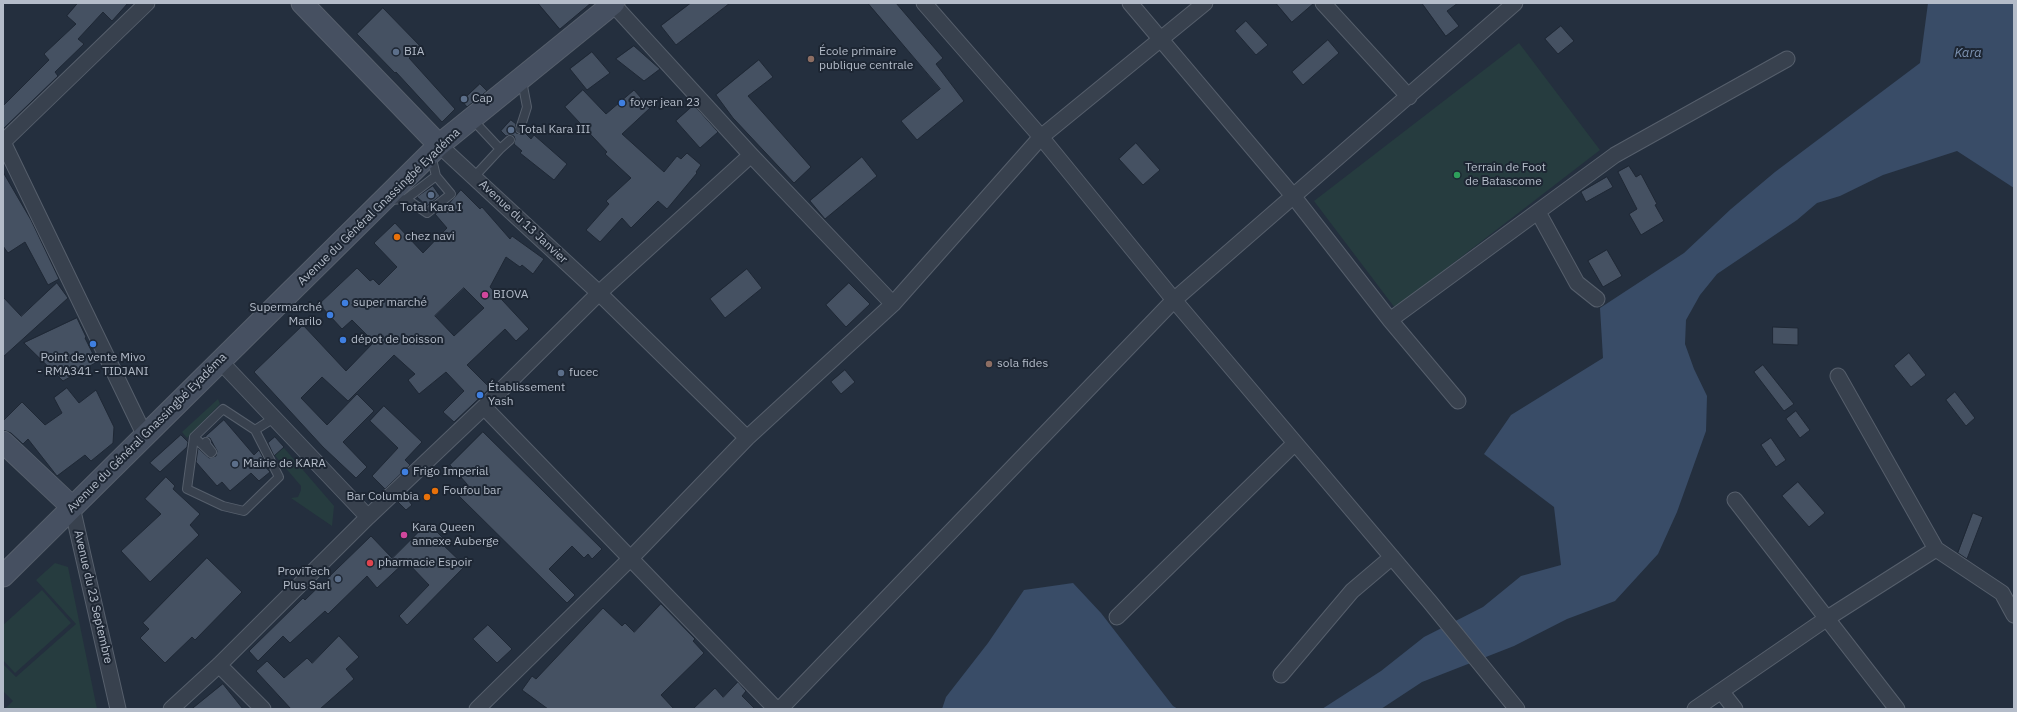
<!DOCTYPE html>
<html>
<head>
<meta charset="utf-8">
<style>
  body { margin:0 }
  #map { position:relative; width:2017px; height:712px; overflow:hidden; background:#242f3e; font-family:"IBM Plex Sans",sans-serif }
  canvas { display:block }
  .frame { position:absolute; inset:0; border:4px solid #b4bcc9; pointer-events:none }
</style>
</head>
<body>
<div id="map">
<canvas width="2017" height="712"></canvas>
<div class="frame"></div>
</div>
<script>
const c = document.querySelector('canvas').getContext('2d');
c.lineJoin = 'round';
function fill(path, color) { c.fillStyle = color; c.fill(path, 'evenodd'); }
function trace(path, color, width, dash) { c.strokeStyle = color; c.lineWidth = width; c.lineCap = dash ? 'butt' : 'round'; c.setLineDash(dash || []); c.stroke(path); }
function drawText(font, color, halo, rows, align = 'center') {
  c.font = font + ' "IBM Plex Sans",sans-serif'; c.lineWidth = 4; c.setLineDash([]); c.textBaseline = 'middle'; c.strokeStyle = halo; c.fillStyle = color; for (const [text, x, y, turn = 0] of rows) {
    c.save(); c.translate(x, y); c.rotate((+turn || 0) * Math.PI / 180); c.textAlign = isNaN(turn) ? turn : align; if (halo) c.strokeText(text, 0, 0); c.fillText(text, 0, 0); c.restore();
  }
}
const green = new Path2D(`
  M1519,43l81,107 -205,158 -81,-107z
  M218,399l2,5 -33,34 -5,-6z
  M284,448l50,58 -2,20 -41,-28 7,-1 3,-7v-4l-29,-34 3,-3 3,3z
  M55,563l13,4 29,142h-92l8,-8 -10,-10v-27l13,13 60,-53 -40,-44z
  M42,590l29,33 -56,50 -12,-13v-35z`);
const water = new Path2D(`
  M1928,3h86v185l-57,-37 -74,24 -43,21 -23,7 -20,17 -80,54 -17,21 -14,25 -1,24 9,25 13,27 -1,35 -29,81 -19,42 -43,47 -48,18 -53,27 -92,36 -41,27h-59l59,-38 43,-34 59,-30 38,-31 40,-11 -7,-58 -70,-53 27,-39 92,-57 -3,-50 84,-55 47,-44 44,-37 145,-109z
  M1073,583l28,30 72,93 5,3h-236l4,-12 42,-54 36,-53z`);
const building = new Path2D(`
  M78,3h50l-16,18 -9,-9 -25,27 6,5 -29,28 3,4 -55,53v-23l46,-46 -5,-6 32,-30 -9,-8z
  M538,3h53l-31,26z
  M691,3h39l-54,42 -15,-19z
  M868,3h28l47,55 -7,6 28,37 -47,39 -16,-19 39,-32z
  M1276,3h38l-22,19z
  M1422,3h36l-11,8 12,15 -13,10z
  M383,8l38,39 -12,11 46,51 -13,13 -46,-50 -1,1 -38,-39z
  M1246,21l22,24 -12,10 -21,-24z
  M1561,26l13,15 -16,13 -13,-15z
  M1328,40l11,13 -36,32 -11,-13z
  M634,46l26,23 -16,12 -28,-22z
  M592,52l18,21 -23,17 -17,-21z
  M759,60l14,17 -25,19 63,71 -17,16 -61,-65 -17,-23z
  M480,84l7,7 -20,16 -5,-6z
  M583,90l23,24 28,-24 16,18 -28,26 42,38 13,-16 4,3 6,-6 14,12 -5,7 1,1 -30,36 -9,-8 -27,27 -9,-10 -22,24 -14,-12 23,-26 -3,-3 25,-23 -26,-24 2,-2 -42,-45z
  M694,105l24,27 -18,16 -24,-27z
  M511,120l5,4 -1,6 1,3 5,1 3,-2 7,7 3,-4 33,29 -13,16 -34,-27 2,-2 -8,-7 1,-5 -1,-3 -5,-1 -3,1 -5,-5z
  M1136,143l24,27 -17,15 -24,-26z
  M862,157l15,19 -52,43 -15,-18z
  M1629,166l7,11 5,-3 16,30 -2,1 9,16 -23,14 -12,-21 8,-5 -19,-37z
  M3,172l28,48 28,59 -11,6 -23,-43 -17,11 -5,-7z
  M1607,177l6,10 -27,15 -5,-10z
  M433,186l7,10 -13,10 -10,-9z
  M461,190l19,19 2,-2 28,32 2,-3 32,23 -11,15 -11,-9 -2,2 -14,-10 -16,30 39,42 -13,12 -11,-12 -38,36 23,23 -36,34 -11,-10 21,-21 -18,-19 -27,22 -11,-14 7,-6 -21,-19 -46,46 -26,-24 -21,21 26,27 30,-31 17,17 -31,31 24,25 -11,11 -33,-31 -69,-75 49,-47 43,46 28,-29 -22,-22 -10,9 -23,-25 38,-36 13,13 3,-2 6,6 18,-18 -23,-24 21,-20 28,30 24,-25 -12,-14 12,-8zM464,288l20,20 -30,28 -19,-20z
  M1607,250l15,26 -19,11 -15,-26z
  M747,269l15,19 -37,30 -15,-19z
  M57,283l11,15 -65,59v-60l18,19z
  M849,283l21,21 -24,23 -20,-22z
  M77,318l9,19 -1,1 12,24 -34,19 -39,-38z
  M1773,327l25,1v17l-25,-1z
  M1909,353l17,22 -15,12 -17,-21z
  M1763,365l31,39 -10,7 -30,-39z
  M845,370l10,12 -14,12 -10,-12z
  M67,388l12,15 17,-13 18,37 -1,16 -22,18 -6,-6 -28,21 -29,-37 -5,5 -12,-11 -8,-3v-9l19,-19 23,23 17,-12 -8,-15z
  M1955,392l20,26 -9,8 -20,-26z
  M384,406l38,36 -17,18 5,5 -25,24 -13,-13 26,-28 -28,-27z
  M1796,411l14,19 -10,8 -14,-19z
  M224,420l30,35 5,-5 7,13 -2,2 6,7 -11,9 -8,-8 -21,18 -8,-9 -5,4 -21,-24 2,-14 11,10 7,-2 1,-5 -7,-13 -5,-1z
  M483,432l119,117 -10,10 -4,-5 -4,4 -12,-12 -23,23 26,26 -8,8 -110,-109 10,-10 -17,-19z
  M181,435l7,7 -1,5 -27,25 -10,-9z
  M275,437l9,10 -10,9 -6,-13z
  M1771,438l15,22 -10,7 -15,-22z
  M166,477l9,9 -2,3 27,25 -10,11 9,10 -49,47 -29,-31 40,-37 -16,-15z
  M1798,482l27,31 -16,14 -27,-31z
  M404,495l8,10 -6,5 -9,-9z
  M1973,513l10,4 -16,42 -9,-6z
  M428,523l15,15 -3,4 25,24 -58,59 -8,-9 30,-31 -23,-24 -29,27 -10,-12 -39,38 -3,-3 -35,32 -7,-7 -25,25 -9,-10 54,-53 2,2 66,-64 21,22z
  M207,558l35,34 -47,48 -3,-3 -27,26 -25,-25 9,-9 -6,-6z
  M661,604l34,35 -2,2 11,12 -43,42 13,14h-126l-26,-19 10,-14 4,3 67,-71 19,18 3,-3 9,9z
  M488,625l24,24 -15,14 -24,-24z
  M339,636l20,21 -13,12 8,10 -34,30h-29l-35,-38 11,-10 17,17 23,-20 5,5z
  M738,682l8,9 -4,5 13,13h-62l22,-21 8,9z
  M223,684l20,25h-51z`);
const service = new Path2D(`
  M472,119l28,30 -26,28
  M520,129l7,-22 -5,-26
  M500,149l10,-9
  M406,199l21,14 24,-19 -15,-18
  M389,200l17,-1 30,-23 -5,-21
  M223,409l32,21 24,47 -35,34 -21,-5 -36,-17 7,-52z
  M255,430l19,-12
  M194,437l17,16 1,-1 -7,-9 1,-1`);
const minor = new Path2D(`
  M612,3l139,152 142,149
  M924,3l117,134 133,163 256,302 87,107
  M1130,3l164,194 96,123 68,81
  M1323,3l86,94
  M3,142l142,294
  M3,142l144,-139
  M439,145l160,148 148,145
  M1538,212l39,71 20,16
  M1390,320l225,-165 172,-96
  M220,361l148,156
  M1838,376l98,173 66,44 12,22
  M484,407l292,302
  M1735,500l162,209
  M72,507l46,202
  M1117,617l178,-174
  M219,665l44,44
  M1281,675l71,-84 40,-34
  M1721,691l14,18
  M171,709l48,-44 149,-148 116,-110 115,-114 152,-138
  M477,709l154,-151 116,-120 146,-134 148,-167 164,-134
  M780,709l394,-409 341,-297
  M1695,709l131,-90 110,-70`);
const secondary = new Path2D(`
  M302,3l137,142
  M3,442l69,65
  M3,576l436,-431 175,-142`);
const markers = [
  [396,52,4,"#5c6f8a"],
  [811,59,4,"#8d6e63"],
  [464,99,4,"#5c6f8a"],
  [622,103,4,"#3f7fe0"],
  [511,130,4,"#5c6f8a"],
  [1457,175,4,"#2e9e5b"],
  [431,195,4,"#5c6f8a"],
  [397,237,4,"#e8710a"],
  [485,295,4,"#d1479c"],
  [345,303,4,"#3f7fe0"],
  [330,315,4,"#3f7fe0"],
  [343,340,4,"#3f7fe0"],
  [93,344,4,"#3f7fe0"],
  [989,364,4,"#8d6e63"],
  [561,373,4,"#5c6f8a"],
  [480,395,4,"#3f7fe0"],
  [235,464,4,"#5c6f8a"],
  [405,472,4,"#3f7fe0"],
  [435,491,4,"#e8710a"],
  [427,497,4,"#e8710a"],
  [404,535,4,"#d1479c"],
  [370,563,4,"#e0444e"],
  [338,579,4,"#5c6f8a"]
];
const poiNames = [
  ["BIA",404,52],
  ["École primaire",819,52],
  ["publique centrale",819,66],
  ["Cap",472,99],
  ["foyer jean 23",630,103],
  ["Total Kara III",519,130],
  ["Terrain de Foot",1465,168],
  ["de Batascome",1465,182],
  ["Total Kara I",431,208,"center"],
  ["chez navi",405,237],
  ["BIOVA",493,295],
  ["super marché",353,303],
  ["Supermarché",322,308,"right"],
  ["Marilo",322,322,"right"],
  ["dépot de boisson",351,340],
  ["Point de vente Mivo",93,358,"center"],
  ["- RMA341 - TIDJANI",93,372,"center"],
  ["sola fides",997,364],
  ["fucec",569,373],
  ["Établissement",488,388],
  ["Yash",488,402],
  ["Mairie de KARA",243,464],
  ["Frigo Imperial",413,472],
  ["Foufou bar",443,491],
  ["Bar Columbia",419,497,"right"],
  ["Kara Queen",412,528],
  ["annexe Auberge",412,542],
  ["pharmacie Espoir",378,563],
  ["ProviTech",330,572,"right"],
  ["Plus Sarl",330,586,"right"]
];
const streetNames = [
  ["Avenue du Général Gnassingbé Eyadéma",379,207,-44],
  ["Avenue du 13 Janvier",523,222,43],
  ["Avenue du Général Gnassingbé Eyadéma",147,433,-45],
  ["Avenue du 23 Septembre",93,597,77]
];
const waterNames = [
  ["Kara",1968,53]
];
fill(green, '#263c3f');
fill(water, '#394c67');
fill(building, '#455162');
trace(building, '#1f2835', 1);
trace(service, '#565f6c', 10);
trace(minor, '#565f6c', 17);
trace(secondary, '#565f6c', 23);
trace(service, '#38414e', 8);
trace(minor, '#38414e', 15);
trace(secondary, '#465061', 21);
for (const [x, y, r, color] of markers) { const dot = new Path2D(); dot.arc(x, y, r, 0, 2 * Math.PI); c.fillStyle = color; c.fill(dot); trace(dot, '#1d2633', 1.5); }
drawText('12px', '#b4bcc9', '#1d2633', poiNames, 'left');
drawText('12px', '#b4bcc9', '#1d2633', streetNames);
drawText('italic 13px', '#7c92b1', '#1d2633', waterNames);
</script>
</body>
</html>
